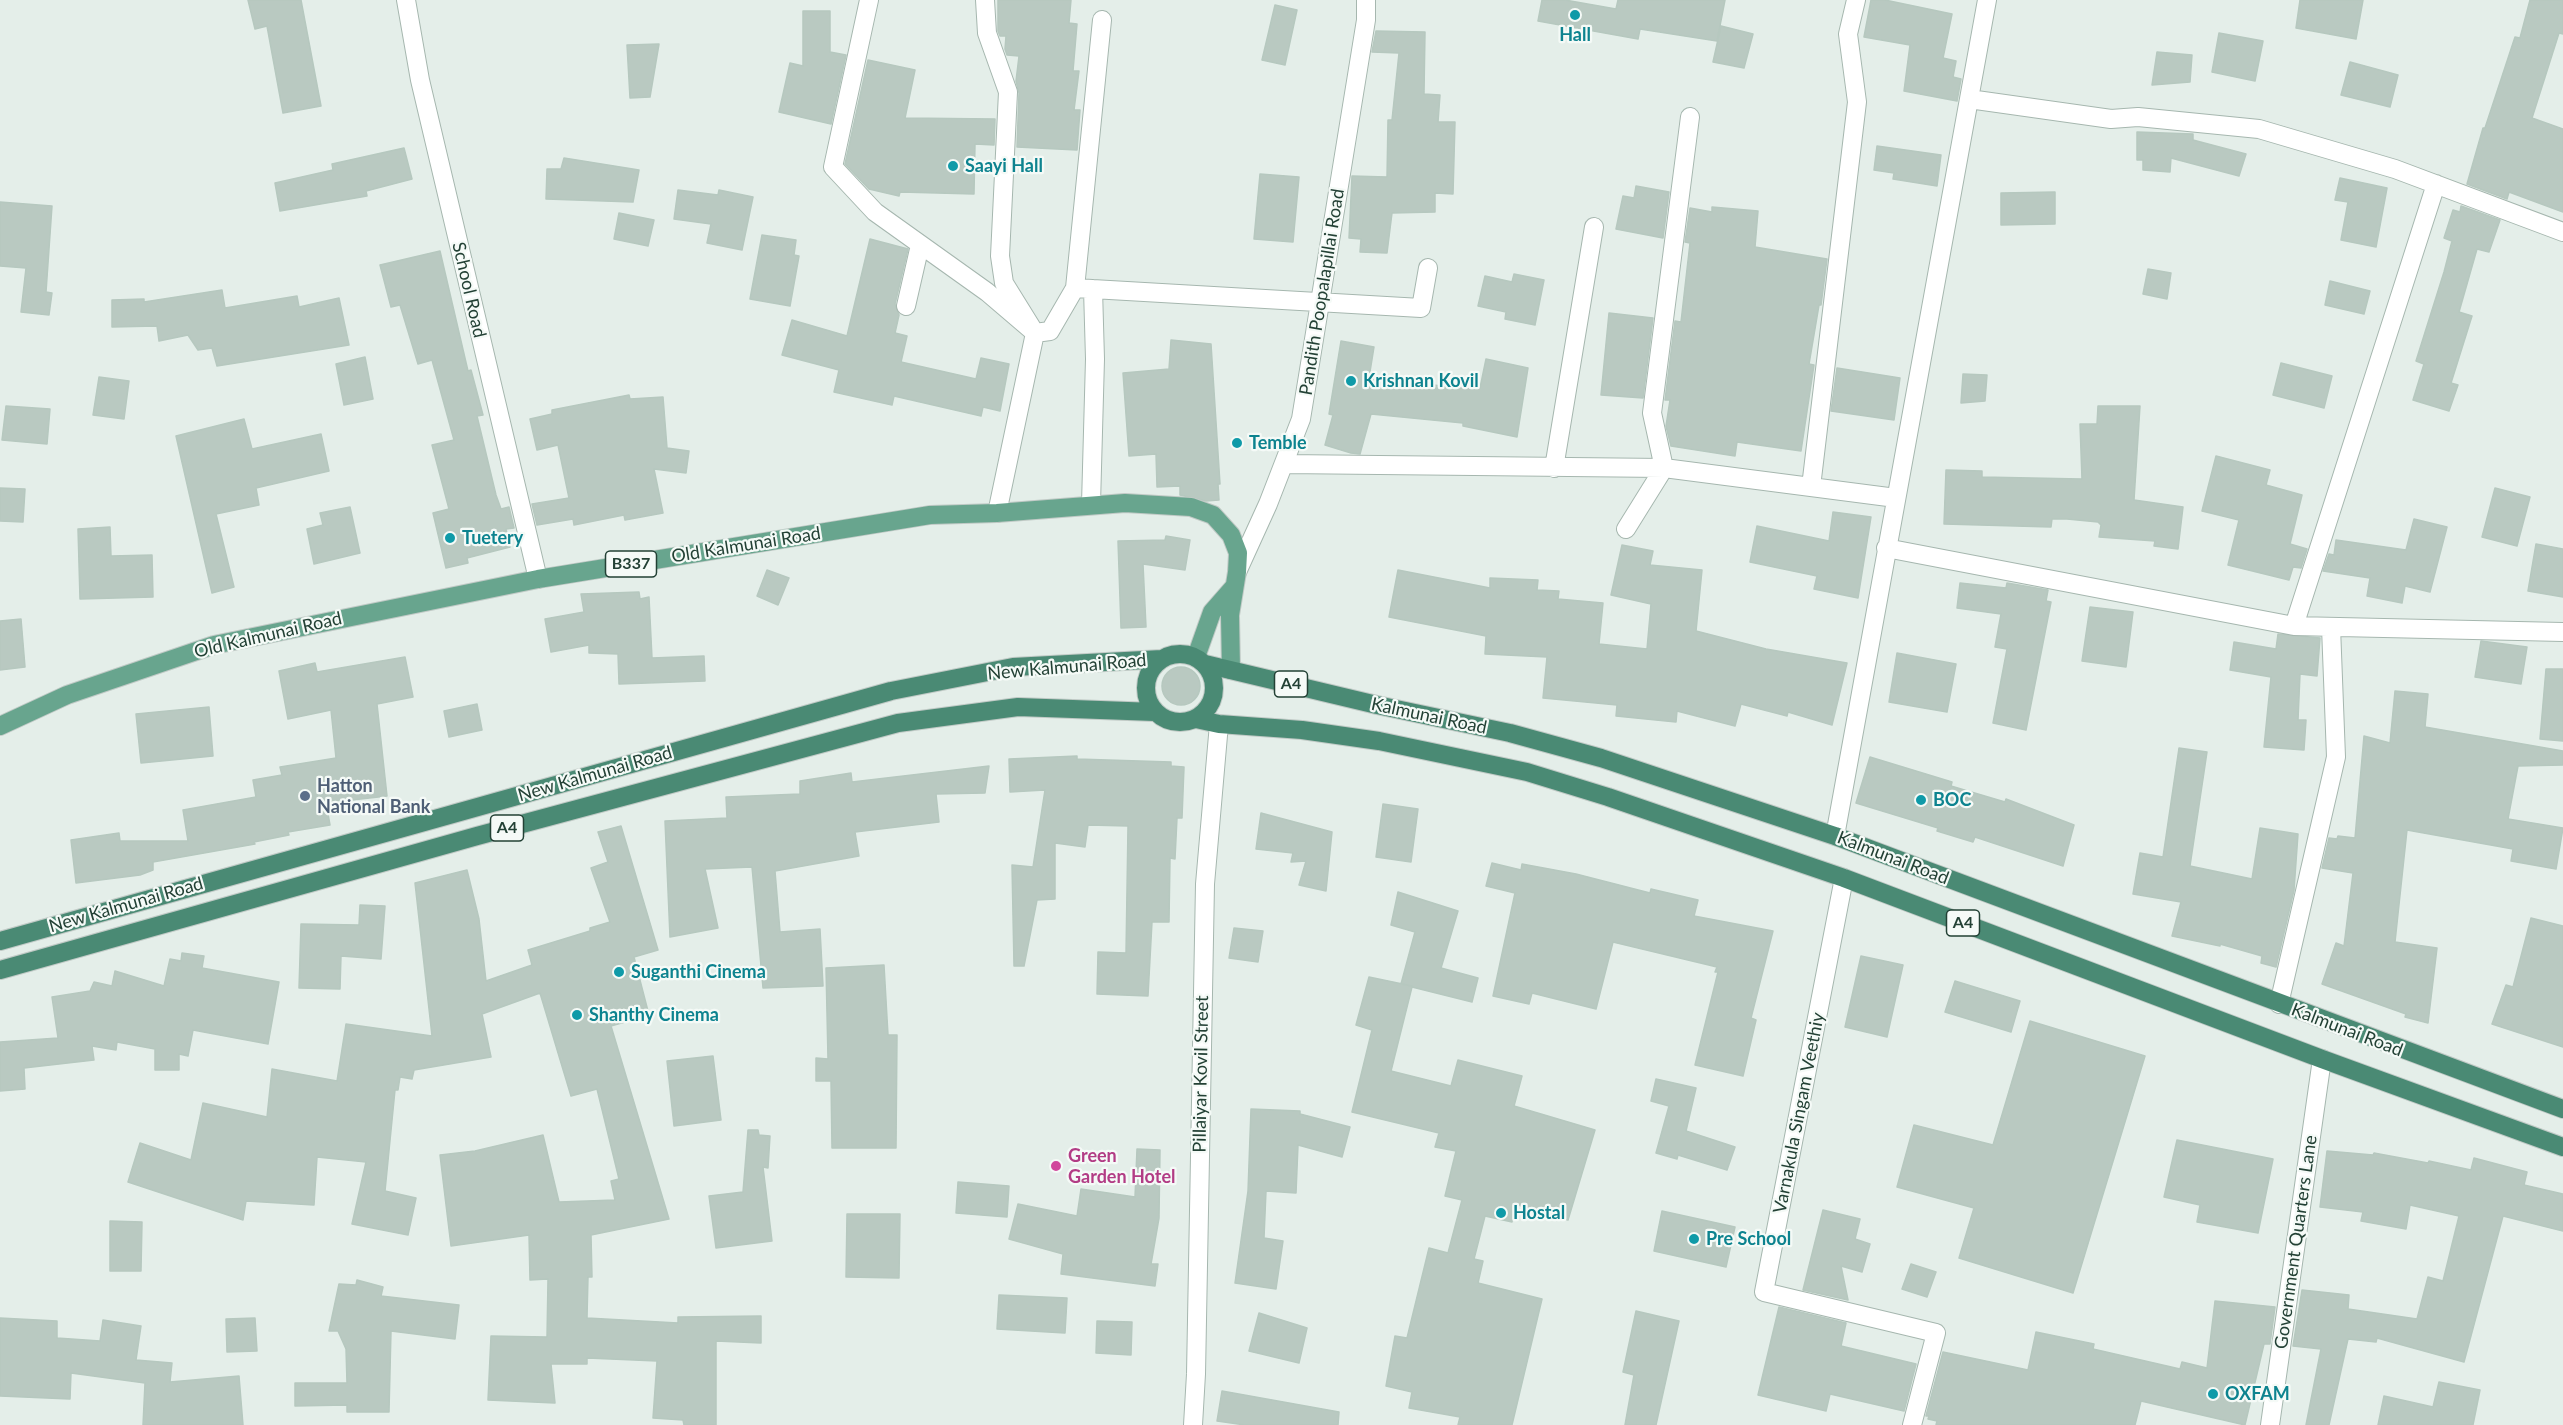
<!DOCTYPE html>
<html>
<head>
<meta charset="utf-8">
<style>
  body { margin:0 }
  canvas { display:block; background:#e4eee9 }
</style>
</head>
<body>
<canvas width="2563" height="1425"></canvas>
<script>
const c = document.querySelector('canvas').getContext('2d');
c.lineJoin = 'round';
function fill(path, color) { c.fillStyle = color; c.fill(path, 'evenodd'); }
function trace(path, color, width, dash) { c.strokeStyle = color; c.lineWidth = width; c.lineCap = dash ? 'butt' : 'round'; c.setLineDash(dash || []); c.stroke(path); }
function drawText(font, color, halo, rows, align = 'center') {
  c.font = font + ' Lato,sans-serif'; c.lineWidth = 4.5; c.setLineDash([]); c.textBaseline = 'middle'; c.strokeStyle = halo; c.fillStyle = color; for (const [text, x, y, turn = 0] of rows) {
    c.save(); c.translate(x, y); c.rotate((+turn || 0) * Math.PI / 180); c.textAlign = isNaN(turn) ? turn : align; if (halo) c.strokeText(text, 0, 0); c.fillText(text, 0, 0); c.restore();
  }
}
const building = new Path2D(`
  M248,0h53l20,106 -38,7 -16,-87 -12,3z
  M998,0h73l-2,23 8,1 -4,47h6l-5,39h6l-3,40 -60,-3 2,-54 -3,-12 3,-25 -12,-1 -2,-6 1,-13h-6l-2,-5z
  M1542,0h23l51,9 2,-9h107l-8,41 -77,-12 -2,10 -100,-18z
  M1871,0h14l67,14 -9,44 13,3 -3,16 8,2 -4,22 -53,-10 6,-46 -46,-8z
  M2300,0h63l-7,39 -60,-11z
  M2530,0h33v34l-4,-1 -27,85 31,11v83l-54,-20 -2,7 -40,-15 16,-56h2l30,-91 5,1z
  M1275,5l22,5 -12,55 -23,-5z
  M803,11h27v41l16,3 -15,69 -52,-12 11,-49 13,3z
  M1721,26l32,8 -9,34 -31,-6z
  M1376,31l49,1 -1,62 16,1 -2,27h17l-2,72 -18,-1v19l-43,1 -5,40 -27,-1 1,-13 -12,-1 3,-62 35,1 1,-57h4l7,-67 -27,-1z
  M2219,33l44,8 -8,40 -43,-9z
  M659,44l-9,53 -20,1 -3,-53z
  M2157,52l35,3 -2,27 -38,3z
  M868,60l47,10 -10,48 90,1 -1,26 -19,-1 -1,50 -74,-2 -1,4 -30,-7 -24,-25z
  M2350,62l48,13 -8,32 -49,-12z
  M2137,132l56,2v6l53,14 -7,22 -68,-18 -1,14 -27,-2v-10h-6z
  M1877,146l64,9 -4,31 -44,-7 1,-6 -20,-3z
  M404,148l8,31 -46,12 1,5 -87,15 -5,-28 58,-13 -1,-6z
  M564,158l75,12 -6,32 -87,-3 1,-30h14z
  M1260,174l39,3 -6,65 -39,-3z
  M2340,178l47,10 -11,59 -35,-7 7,-38 -13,-2z
  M1636,186l33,6 -6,46 -47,-9 7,-33 11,2z
  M678,190l40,5 1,-5 34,7 -11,53 -35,-7 4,-19 -37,-5z
  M2055,192v32l-54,1v-32z
  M0,202l52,4 -6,86 6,1 -3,22 -28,-3 5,-44 -26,-2z
  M2461,206l39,14 -11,32 -12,-3 -18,63 13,4 -21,67 7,2 -9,26 -36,-11 11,-36 -8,-3 28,-89 8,-31 -8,-3 9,-28 7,2z
  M1712,207l46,4 -3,36 72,12 -6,46h-2l-10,59 5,1 -13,86 -64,-9 -2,14 -64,-10 -5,-20 4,-26h-5l10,-79 6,1 9,-79 -5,-1 5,-34 22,4z
  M619,213l35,7 -6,26 -34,-7z
  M762,235l34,5 -2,15 5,1 -9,50 -40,-7z
  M870,239l38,10 -13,55 4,11 -4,18 12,3 -6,26 75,17 5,-21 28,6 -9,47 -17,-4 -2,9 -87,-20 -2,9 -58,-13 5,-22 -57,-15 10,-35 55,16z
  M440,251l28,120 3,-1 12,45 -6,1 19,79 5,14 8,-2 5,21 -8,1 4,18 -43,11 1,5 -22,5 -13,-55 16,-4 -17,-64 22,-5 -22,-80 -14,4 -18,-59 -9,2 -11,-42z
  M2148,269l23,4 -4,26 -24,-5z
  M1514,274l30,6 -9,45 -30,-6 1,-7 -28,-6 7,-30 27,6z
  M2330,281l40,10 -6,23 -39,-9z
  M222,290l3,18 72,-12 2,11 40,-9 10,47 -132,21 -5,-18 -14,2 -10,-15 -29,6 -2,-15 -45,1v-27l32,-1v3z
  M1609,313l44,5 -10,80 -42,-3z
  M1171,340l40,4 9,140h-2l1,16 -13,1 -26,-6v-9l-23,1 -1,-33 -27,2 -6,-83 46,-4z
  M1341,341l33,6 -5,31 101,11v-3l10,2 6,-29 42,9 -11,69 -54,-11v-3l-92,-9 -11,40 -9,-1 -26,-8 8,-30 -4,-1z
  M365,357l8,42 -29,6 -8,-41z
  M2281,363l51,13 -8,32 -51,-13z
  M1837,368l63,10 -6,42 -63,-9z
  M1963,374l24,1 -2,26 -24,2z
  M99,377l30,4 -5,38 -31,-4z
  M629,395l1,4 33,-2 4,51 22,3 -3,22 -32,-4 9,44 -38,7 -1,-5 -50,10 -1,-6 -36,6 -5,-21 37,-6 -11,-53 -21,5 -7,-31 22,-5v-4z
  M6,406l44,3 -3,35 -45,-4z
  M2098,406h42l-6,94 49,7 -5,42 -24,-3 1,-5 -56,-4 2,-12 -3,-3 -31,-3h-15l-1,8 -107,-3 2,-54 36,1v6l100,2 -2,-55h17z
  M244,419l8,30 69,-15 8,37 -73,17 3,17 -43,9 18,73 -22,6 -36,-157z
  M2216,456l54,14 -4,15 36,10 -12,49 17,5 -6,19 -8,-1 -4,13 -61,-15 11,-45 -37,-9z
  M0,488l25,1 -2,33 -23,-1z
  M2495,488l35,9 -13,49 -35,-9z
  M350,507l10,46 -46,11 -7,-35 16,-4 -3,-12z
  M1833,512l38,5 -13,81 -44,-9 3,-13 -67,-14 7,-36 72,15z
  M2414,519l33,8 -17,65 -25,-6 -3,17 -35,-7 3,-18 -47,-7 6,-17 5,1 2,-15 70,10z
  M110,527l1,29 41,-1 1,42 -73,2 -2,-70z
  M1166,536l24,4 -5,30 -42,-6 3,63 -25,1 -3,-87 47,-1z
  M2536,544l27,5v48l-35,-6z
  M1622,545l31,6 -3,14 52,5 -6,61 70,18 81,14 -15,62 -44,-13 -1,4 -46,-12 -6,22 -58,-15 -1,11 -60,-6 1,-11 -74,-7 4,-41 -62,-3 1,-18 -97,-19 9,-47 92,18v-10l48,2 -1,10 22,1 -1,8 45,4 -4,41 48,5 4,-45 -40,-9z
  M767,570l22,8 -11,27 -21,-9z
  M1960,583l46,5 1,-5 41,7 -2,11 5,1 -25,128 -33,-7 14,-74 -12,-2 6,-33 -44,-6z
  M639,592l1,7 9,-2 3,61 52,-2 1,25 -86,3 -1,-30 -29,-1v-8l-38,7 -6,-33 39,-7 -3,-18z
  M2090,607l43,5 -7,55 -44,-6z
  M21,619l4,48 -25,3v-49z
  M2278,634l42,4 -3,38 -17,-2 -2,46h8l-2,30 -40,-3 7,-70 -41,-7 4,-28 42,7z
  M2481,641l46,6 -6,37 -46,-7z
  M1897,653l59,11 -9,48 -58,-10z
  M405,657l8,40 -36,7 10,92 -61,7 4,22 -42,7 1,3 -35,7 1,2 -102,18v8l-13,5 -64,8 -5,-43 48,-7 1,8h68l-5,-31 73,-13 -3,-17 29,-5 -2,-8 56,-9 -5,-48 -43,9 -9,-48 36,-8 2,9z
  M1162 686a19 19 0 1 1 38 0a19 19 0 1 1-38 0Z
  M2546,669h17v72l-23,-2z
  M2395,691l33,3 -3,33 138,24v14l-45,1 -10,53 55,9 -7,41 -45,-8 2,-12 -106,-19 -12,112 42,6 -9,75 -23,-6 1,-3 -84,-30 14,-41 8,3 9,-73 -31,-5 7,-30 8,1 1,-3 17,2 9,-102 26,7z
  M477,704l5,26 -33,7 -5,-26z
  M209,707l4,49 -72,7 -5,-49z
  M2179,748l28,4 -17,114 62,13 8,-51 38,6 -4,56 -18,77 -15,-4 1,-7 -42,-12v2l-48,-10 9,-34 -48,-8 7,-41 23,4z
  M1077,756v3l94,3v4l13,1 -2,51h-5l-2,41 -5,-1 -1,64h-17l-4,74 -51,-2 1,-42 28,1 2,-127 -40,-1 -3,22 -30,-4v56l-18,1 -13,66h-10l-2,-101 21,2 12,-77 -35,2 -1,-33z
  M1870,757l82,25 -1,4 54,16 1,-3 68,26 -11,41 -88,-29 -2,5 -36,-11 1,-3 -82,-25z
  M989,766l-4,27 -49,1 3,28 -84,10 4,24 -84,15 5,61 40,-3 3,57 -60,2 -11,-121 -47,2 13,59 -48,9 -5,-116 62,-3 -1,-21 74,-3v-13l51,-8 1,9z
  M1383,804l35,5 -7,53 -35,-5z
  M1261,813l71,19 -6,59 -27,-6 7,-24 -15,1 2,-9 -37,-4z
  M621,826l37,124 -24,7 15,58 -38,11 58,193 -78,16 1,42h-4l-1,41 91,5v-6l83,-1v27l-45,-2v84h-32l-1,-5 -30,-2 4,-57 -70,-3v6h-36l4,39 -67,-3 3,-64 56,1 1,-58 -18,1 -1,-45 -78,11 -11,-91 35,-4 68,-16 16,67 56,-2 -4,-19 8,-2 -22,-90 -26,7 -31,-103 -58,21 9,43 -77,13 -2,9 -12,-2 -2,13h-3l-10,101 31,7 -8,37 -56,-11 14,-62 -49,-5 -3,48 -68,-4 -3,19 -115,-38 12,-39 51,17 12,-57 64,14 5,-48 65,12 9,-57 86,12 -17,-153 52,-13 12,49 7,62 46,-16 -4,-15 62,-19v-3l20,-6 -19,-54 17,-6 -10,-30z
  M1492,863l29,7 1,-6 54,10 74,19 1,-4 47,11 -4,16 79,15 -22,87 5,2 -13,56 -48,-11 23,-93h-3l2,-5 -104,-25 -17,67 -64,-16 -3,11 -36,-8 22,-103 -29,-7z
  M1398,892l60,19 -17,57 37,10 -6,24 -60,-15 -21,84 60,15 7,-26 64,16 -8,30 81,24 -27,90 -53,-16 -3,18 -27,-6 -11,43 9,2 -5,22 64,16 -30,126h-54l2,-8 -51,-9 3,-16 -26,-6 9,-50 12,2 22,-90 19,5 14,-53 -17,-4 11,-45 -21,-4 4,-14 -87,-21 20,-82 -16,-5 13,-48 43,9 -11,-2 14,-52 -24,-7z
  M360,905l25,1 -4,53 -40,-3 -1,33 -41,-1 2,-64 58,1z
  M2531,918l32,8v121l-71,-23 14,-39 7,2z
  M1234,928l29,3 -5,31 -29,-4z
  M182,953l22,3 -2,12 77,14 -11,62 -75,-14 -5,26 -9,-2v16h-24v-21l-38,-7 -1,8 -24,-4 2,14 -70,8 1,21 -25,2v-49l58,-4 -6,-41 38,-6 4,-9 18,4 3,-15 49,15 6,-27 11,2z
  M1861,956l42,9 -16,72 -42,-10z
  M884,965l4,70h9l-1,113h-64l-1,-67h-15v-23l12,1 -2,-91z
  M1955,981l65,20 -9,31 -66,-20z
  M2030,1021l115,35 -72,237 -114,-35 15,-50 -77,-21 17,-62 79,20z
  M713,1056l8,64 -47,6 -7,-65z
  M1656,1079l40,9 -10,43 49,16 -8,23 -49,-15 -1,4 -21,-6 13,-47 -18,-5z
  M1251,1109l49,2v3l50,13 -8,30 -44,-12 -2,48 -30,-2 -2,47 19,3 -7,48 -41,-6 13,-92z
  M748,1130h10l1,5 11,1 -2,32 -5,-1 9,74 -56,7 -7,-52 34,-4z
  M2177,1140l96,19 -15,74 -61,-11 3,-17 -36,-8z
  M1137,1149l23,1 -1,68 -8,46h7l-3,22 -94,-12 2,-20 -54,-15 9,-35 59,12 4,-27 54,8z
  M2327,1151l46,4 1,-2 54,10 1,-2 42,9 3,-12 53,14 -3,13 39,9v37l-60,-15 -39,146 -87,-24 -1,4 -28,-3 -19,86h-23l15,-76 -28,-3 9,-56 47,5 -1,14 69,10 11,-42 15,4 16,-65 -49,-11 -4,24 -45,-8 2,-9 -43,-5z
  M958,1182l51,4 -2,31 -51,-4z
  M1823,1210l37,9 -5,20 15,5 -8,28 -21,-6 7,34 -45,-10z
  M1662,1211l73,16 -9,40 -72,-16z
  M847,1214h53l-1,64 -53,-1z
  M110,1221l32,1 -1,49h-31z
  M1911,1264l25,8 -9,25 -25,-8z
  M357,1280l26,7 -2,9 78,9 -4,34 -64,-8 -2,81h-42v-7l-52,1v-23h52l-1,-34 -8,-18h-9l10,-47 17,1z
  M999,1295l68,3 -2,35 -68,-4z
  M2215,1301l60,6 -5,37h-6l-19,81 -104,-24 -6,24h-199l1,-4 -9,-2 1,-3h-3l17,-64 85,18 8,-38 58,12 -1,5 87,20 2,-7 25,6z
  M1779,1307l67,16 -5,23 75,18 -12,47 -74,-17 -4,17 -68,-16z
  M1636,1311l43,10 -23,104h-31l9,-50 -11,-3z
  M1259,1313l48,15 -8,35 -50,-12z
  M0,1318l57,3v17l43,3 3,-21 38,6 -5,34 36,3 -2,19 69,-6 4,49h-100l2,-42 -74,-10 -1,26 -70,-3z
  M255,1318l2,33 -30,1 -1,-33z
  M1097,1321l35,1 -1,33 -35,-2z
  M2439,1382l41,8 -7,35h-95l6,-29 49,11z
  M1222,1391l117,21 -1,13h-93l-28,-4z`);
const minor = new Path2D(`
  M406,0l14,80 118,499
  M869,0l-36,167 42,45 112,80 48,41 -31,-50 -4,-27 8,-164 -21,-59 -2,-33
  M1969,99l142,20 27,-2 121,12 136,40 168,63
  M1075,288l346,20 7,-40
  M906,306l14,-61
  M1284,464l380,4 232,30
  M1554,468l40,-241
  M1811,487l46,-385 -9,-68 8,-34
  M1091,504l4,-145 -2,-70
  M997,513l38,-180 15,-2 25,-43 27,-268
  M1626,529l38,-61 -12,-55 38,-296
  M1886,548l408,78 269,6
  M1237,572l31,-68 33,-85 65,-399v-20
  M2294,626l142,-442
  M1835,836l152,-836
  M1844,878l-80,414 172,41 -24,92
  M2279,1004l57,-247 -5,-130
  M1193,1425l3,-51 9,-490 14,-160
  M2270,1425l52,-366`);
const primary = new Path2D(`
  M1196,657l16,-45 21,-24
  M0,726l67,-31 147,-50 324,-66 392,-64 67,-2 128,-10 66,4 22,8 18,20 7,18 -1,19 -7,43 1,55`);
const trunk = new Path2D(`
  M1146 688a34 34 0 1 1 68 0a34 34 0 1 1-68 0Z
  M1205,664l172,41 133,28 91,25 234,78 728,273
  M1196,719l23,5 83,6 77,11 148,31 81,25 236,81 478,181 241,88
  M0,941l891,-250 122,-24 149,-8
  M0,970l477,-134 421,-113 120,-16 137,5`);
const markers = [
  [1575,15,6,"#0f9aa8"],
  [953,166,6,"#0f9aa8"],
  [1351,381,6,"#0f9aa8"],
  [1237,443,6,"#0f9aa8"],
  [450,538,6,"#0f9aa8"],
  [305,796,6,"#5c6f8a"],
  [1921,800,6,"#0f9aa8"],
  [619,972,6,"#0f9aa8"],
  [577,1015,6,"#0f9aa8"],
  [1056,1166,6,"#d1479c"],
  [1501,1213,6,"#0f9aa8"],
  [1694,1239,6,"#0f9aa8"],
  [2213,1394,6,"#0f9aa8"]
];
const shields = [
  [631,564,51],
  [1291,684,33],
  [507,828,33],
  [1963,923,33]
];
const shieldNames = [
  ["B337",631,564],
  ["A4",1291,684],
  ["A4",507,828],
  ["A4",1963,923]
];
const cultureNames = [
  ["Hall",1575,35,"center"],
  ["Saayi Hall",965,166],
  ["Krishnan Kovil",1363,381],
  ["Temble",1249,443],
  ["Tuetery",462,538],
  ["BOC",1933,800],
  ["Suganthi Cinema",631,972],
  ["Shanthy Cinema",589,1015],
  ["Hostal",1513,1213],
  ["Pre School",1706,1239],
  ["OXFAM",2225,1394]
];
const streetNames = [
  ["School Road",469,290,77],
  ["Pandith Poopalapillai Road",1322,292,-81],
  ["Old Kalmunai Road",746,545,-9],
  ["Old Kalmunai Road",268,635,-13],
  ["New Kalmunai Road",1067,667,-5],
  ["Kalmunai Road",1429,716,12],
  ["New Kalmunai Road",595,774,-16],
  ["Kalmunai Road",1893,858,21],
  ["New Kalmunai Road",126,905,-16],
  ["Kalmunai Road",2347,1030,21],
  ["Pillaiyar Kovil Street",1201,1074,-89],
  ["Varnakula Singam Veethiy",1799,1113,-79],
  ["Government Quarters Lane",2296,1242,-82]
];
const serviceNames = [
  ["Hatton",317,786],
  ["National Bank",317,807]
];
const hotelNames = [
  ["Green",1068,1156],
  ["Garden Hotel",1068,1177]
];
fill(building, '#b9c9c1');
trace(building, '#b6c8bf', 1.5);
trace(minor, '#a6b7af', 20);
trace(primary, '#c1cac6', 20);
trace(trunk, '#c1cac6', 20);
trace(minor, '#fff', 18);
trace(primary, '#68a58e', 18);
trace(trunk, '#4a8a74', 18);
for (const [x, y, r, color] of markers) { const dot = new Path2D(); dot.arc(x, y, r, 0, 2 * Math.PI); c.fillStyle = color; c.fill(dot); trace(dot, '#f5faf7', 2); }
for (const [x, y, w] of shields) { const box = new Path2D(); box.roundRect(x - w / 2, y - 13, w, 26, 4.5); c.fillStyle = '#f5faf7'; c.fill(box); trace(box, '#234135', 1.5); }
drawText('bold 16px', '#234135', null, shieldNames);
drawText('bold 18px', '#0d838f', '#f5faf7', cultureNames, 'left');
drawText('18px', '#234135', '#f5faf7', streetNames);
drawText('bold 18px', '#4e5e75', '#f5faf7', serviceNames, 'left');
drawText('bold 18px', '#b23c85', '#f5faf7', hotelNames, 'left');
</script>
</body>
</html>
